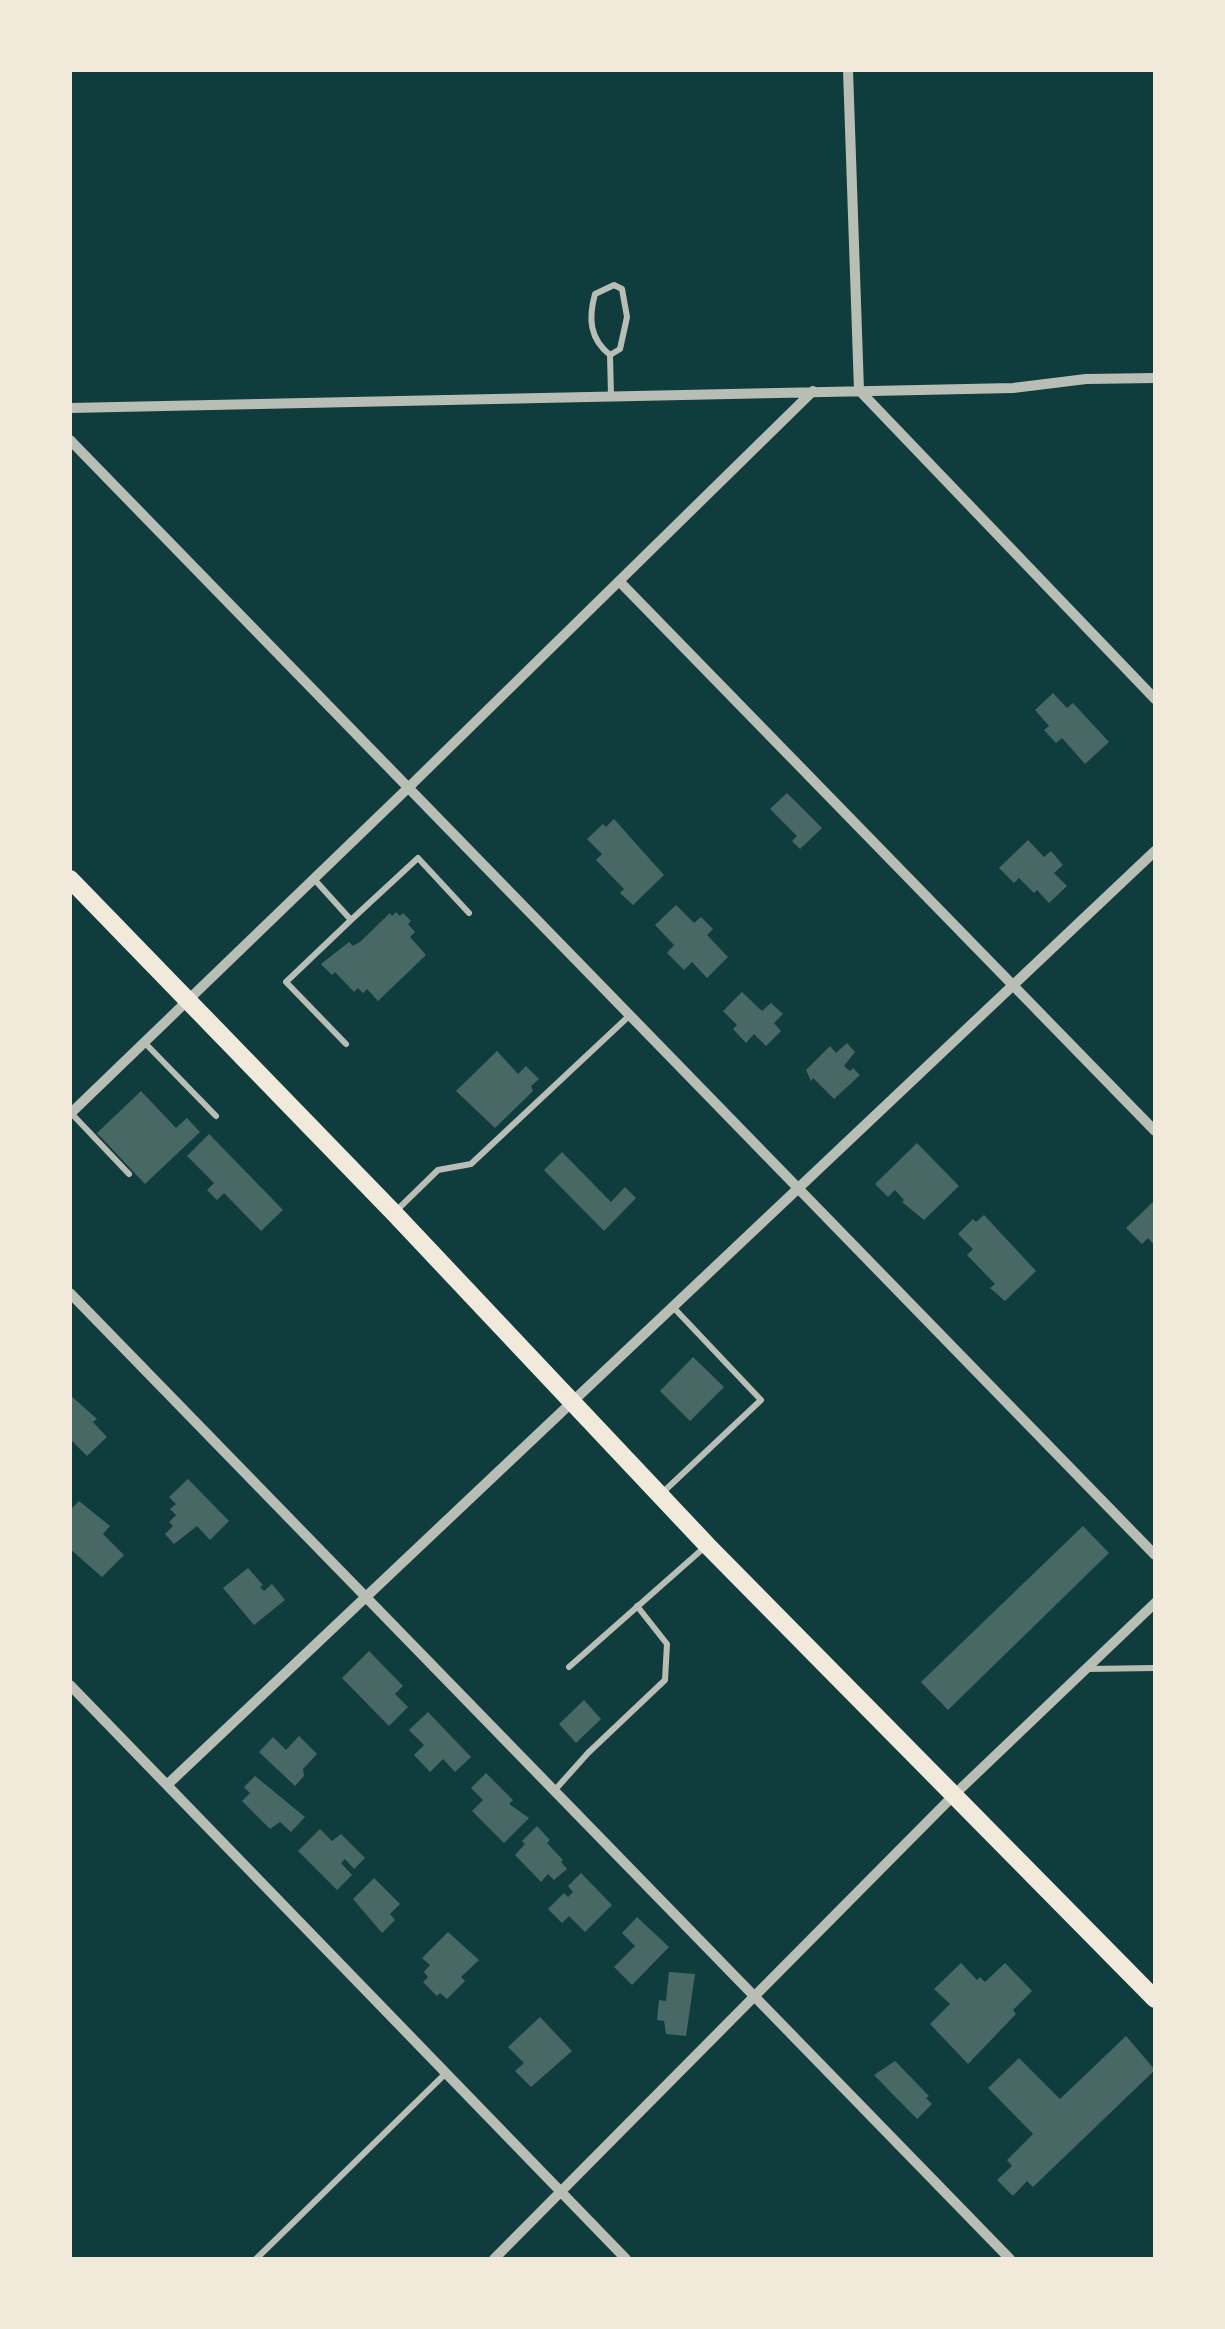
<!DOCTYPE html>
<html>
<head>
<meta charset="utf-8">
<style>
  body { margin:0 }
  #map { position:relative; width:1225px; height:2329px; overflow:hidden; background:#0f3d3e; font-family:Commissioner,sans-serif }
  canvas { display:block }
  .frame { position:absolute; inset:0; border:72px solid #f1e9da; pointer-events:none }
</style>
</head>
<body>
<div id="map">
<canvas width="1225" height="2329"></canvas>
<div class="frame"></div>
</div>
<script>
const c = document.querySelector('canvas').getContext('2d');
c.lineJoin = 'round';
function fill(path, color) { c.fillStyle = color; c.fill(path, 'evenodd'); }
function trace(path, color, width, dash) { c.strokeStyle = color; c.lineWidth = width; c.lineCap = dash ? 'butt' : 'round'; c.setLineDash(dash || []); c.stroke(path); }
const building = new Path2D(`
  M1053,693l14,15 6,-5 36,39 -24,22 -23,-26 -6,5 -12,-13 5,-4 -14,-16z
  M787,793l35,35 -22,21 -8,-8 5,-5 -27,-27z
  M614,819l50,56 -31,30 -13,-12 4,-4 -28,-29 6,-6 -15,-15 16,-15 3,3z
  M1028,840l16,17 7,-6 12,14 -9,8 13,13 -18,17 -12,-13 -3,3 -15,-15 -5,5 -15,-15z
  M676,905l18,18 7,-6 12,12 -6,6 21,22 -21,21 -15,-16 -8,8 -17,-17 7,-8 -19,-20z
  M396,912l4,4 3,-3 8,8 -3,3 7,8 -5,5 16,18 -48,46 -11,-12 -4,4 -5,-5 -4,4 -19,-20 -3,3 -11,-11 28,-22 4,4 7,-4 30,-29 2,3z
  M742,992l20,19 9,-8 12,11 -9,9 7,8 -15,15 -12,-12 -8,9 -13,-14 4,-4 -14,-14z
  M847,1043l8,9 -11,14 6,5 3,-3 7,7 -26,24 -21,-21 -2,3 -5,-11 24,-24 6,7z
  M497,1051l21,23 8,-8 13,13 -8,7 2,5 -38,37 -39,-37z
  M141,1091l35,37 11,-10 13,14 -55,52 -48,-51z
  M209,1134l74,76 -22,21 -37,-38 -7,7 -10,-10 7,-7 -27,-27z
  M917,1143l42,43 -35,34 -22,-18 2,-2 -9,-10 -7,7 -13,-13z
  M562,1152l49,50 14,-15 11,11 -32,33 -60,-61z
  M1155,1200v46l-7,-8 -6,6 -16,-16z
  M984,1215l52,56 -31,30 -15,-13 5,-4 -28,-29 6,-6 -15,-15 15,-15 3,3z
  M693,1357l31,30 -34,34 -30,-30z
  M70,1395l27,24 -4,3 14,15 -20,19 -17,-17z
  M188,1479l41,42 -19,19 -13,-14 -23,18 -9,-10 8,-8 -4,-4 7,-7 -6,-6 6,-5 -7,-7z
  M79,1501l31,25 -7,8 21,21 -22,22 -32,-28v-39z
  M1083,1526l26,27 -161,157 -27,-28z
  M248,1568l15,17 -3,2 4,4 8,-7 13,16 -31,25 -31,-37z
  M369,1651l34,35 -8,8 13,13 -19,19 -47,-48z
  M584,1700l17,19 -25,24 -17,-19z
  M428,1712l43,45 -16,15 -12,-13 -13,13 -16,-17 10,-10 -15,-15z
  M299,1736l18,18 -14,15 1,7 -9,10 -36,-34 14,-15 13,13z
  M486,1773l27,27 -4,4 20,14 -25,25 -32,-32 11,-11 -12,-12z
  M255,1776l50,41 -14,15 -11,-10 -10,7 -28,-28 8,-8 -6,-6z
  M537,1826l13,14 -3,3 16,17 -2,2 6,7 -13,11 -6,-6 -7,8 -26,-27 10,-11 -3,-3z
  M320,1829l12,12 9,-7 24,24 -11,11 -9,-10 -4,4 11,12 -15,15 -39,-39z
  M581,1873l31,32 -27,27 -16,-16 -7,7 -14,-14 16,-16 4,4 5,-5 -5,-6z
  M374,1878l26,26 -10,10 5,6 -13,13 -29,-34z
  M637,1917l32,30 -37,38 -18,-18 21,-21 -13,-13z
  M448,1932l31,28 -18,17 4,4 -18,18 -7,-6 -3,3 -14,-14 5,-5 -4,-5 6,-7 -8,-7z
  M961,1963l16,17 3,-3 5,5 20,-19 27,28 -19,19 3,4 -48,50 -38,-40 20,-20 -16,-15z
  M669,1972l26,2 -9,62 -20,-2 -2,-13 -7,-1 2,-20 7,1z
  M540,2017l32,34 -41,36 -16,-16 9,-8 -16,-16z
  M1126,2036l29,34 -122,117 -6,-6 -14,15 -16,-16 15,-14 -5,-6 26,-26 -45,-46 31,-30 41,41z
  M895,2061l34,35 -3,2 6,6 -15,15 -43,-44z`);
const service = new Path2D(`
  M610,355c-20,-16 -22,-36 -15,-61l19,-9 8,4 5,28 -7,32 -10,6 1,41
  M314,879l37,41 67,-62 51,55
  M144,1042l72,74
  M346,1044l-60,-62 65,-62
  M72,1114l57,60
  M397,1210l41,-40 33,-6 158,-148
  M660,1495l101,-95 -88,-93
  M569,1667l137,-121
  M1086,1669l69,-1
  M554,1791l34,-38 77,-73 2,-36 -30,-38
  M256,2259l190,-186`);
const minor = new Path2D(`
  M848,70l11,320 296,309
  M70,408l943,-20 73,-9 69,-1
  M70,440l1085,1115
  M619,581l536,550
  M70,1114l339,-327 404,-396
  M70,1293l940,966
  M70,1685l556,574
  M168,1784l987,-933
  M494,2259l461,-465 200,-191`);
const primary = new Path2D(`
  M70,879l324,334 313,332 448,454`);
fill(building, '#486865');
trace(service, '#b8beb3', 6);
trace(minor, '#b8beb3', 10);
trace(primary, '#f1e9da', 18);
</script>
</body>
</html>
